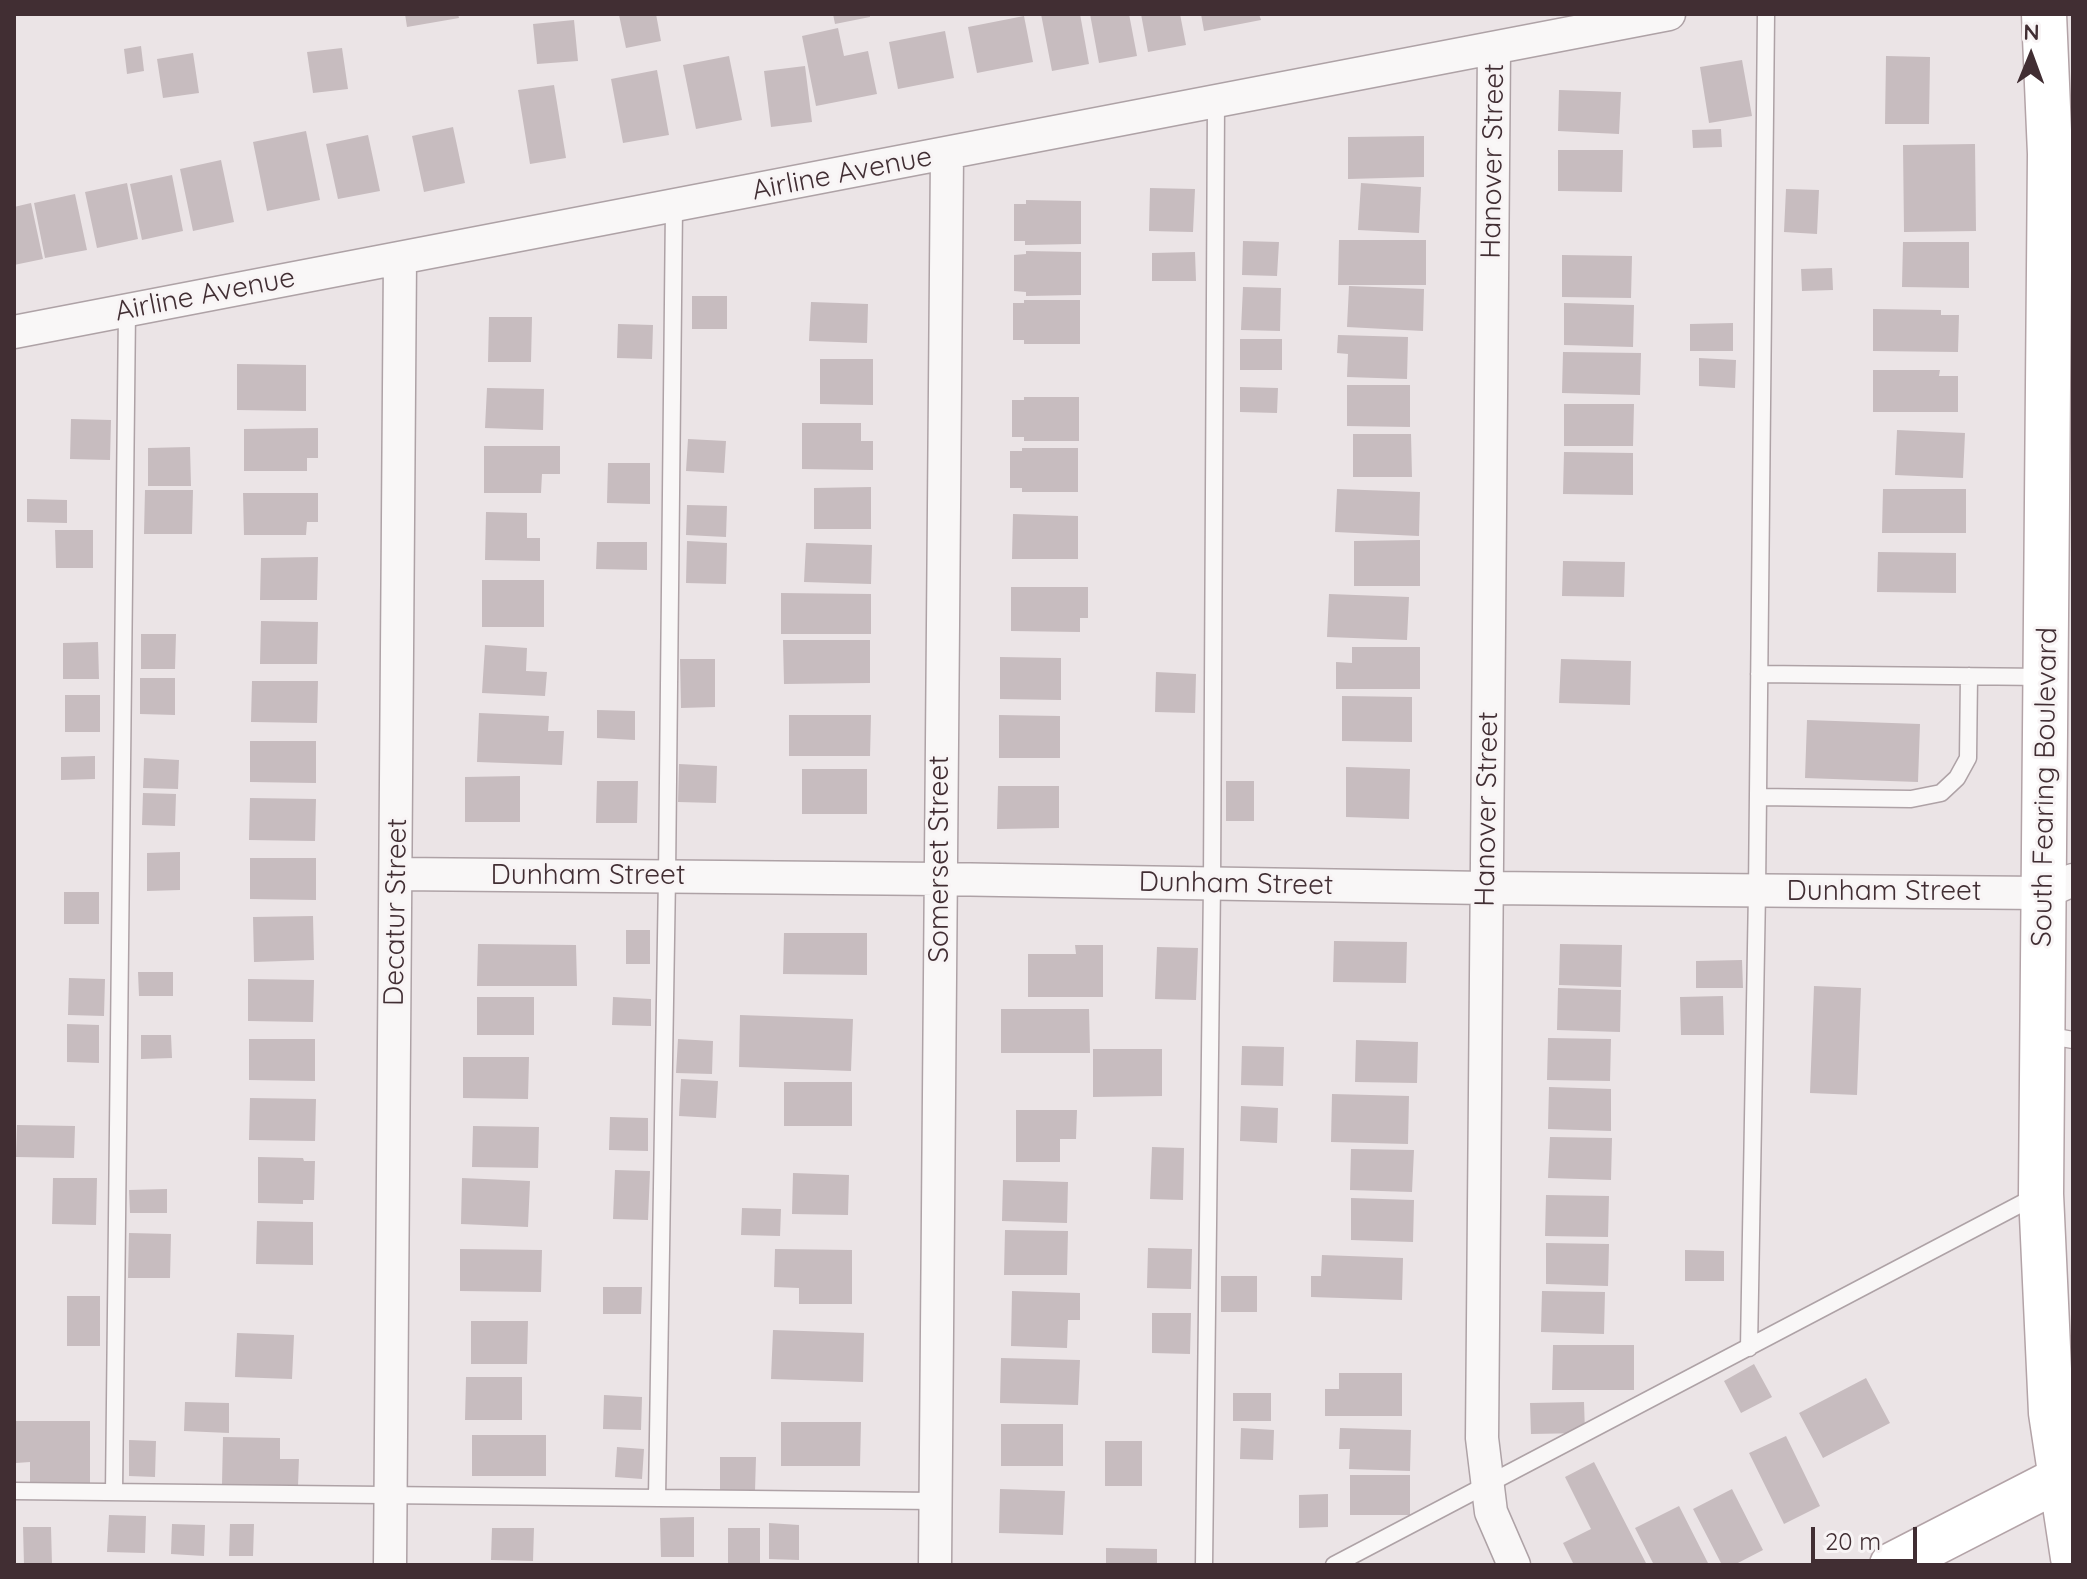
<!DOCTYPE html>
<html>
<head>
<meta charset="utf-8">
<style>
  body { margin:0 }
  #map { position:relative; width:2087px; height:1579px; overflow:hidden; background:#ebe4e6; font-family:Quicksand,sans-serif }
  canvas { display:block }
  .frame { position:absolute; inset:0; border:16px solid #412e33; pointer-events:none }
  .north { position:absolute; left:1991px; top:16px; width:80px; height:80px; -webkit-text-stroke:6px #f8f4f5; paint-order:stroke; rotate:1deg; font-size:22px; font-weight:700; line-height:32px; text-align:center; color:#412e33 }
  .north::after { content:''; display:block; margin:auto; width:28px; height:36px; background:#412e33; clip-path:polygon(50% 0,100% 100%,50% 72%,0 100%) }
  .scale { position:absolute; left:1811px; top:1527px; width:106px; height:36px; box-sizing:border-box; border:4px solid #412e33; border-top:0; padding-left:10px; font-size:24px; line-height:28px; white-space:nowrap; color:#412e33; -webkit-text-stroke:6px #f8f4f5; paint-order:stroke }
</style>
</head>
<body>
<div id="map">
<canvas width="2087" height="1579"></canvas>
<div class="frame"></div>
<div class="north">N</div>
<div class="scale">20 m</div>
</div>
<script>
const c = document.querySelector('canvas').getContext('2d');
c.lineJoin = 'round';
function fill(path, color) { c.fillStyle = color; c.fill(path, 'evenodd'); }
function trace(path, color, width, dash) { c.strokeStyle = color; c.lineWidth = width; c.lineCap = dash ? 'butt' : 'round'; c.setLineDash(dash || []); c.stroke(path); }
function drawText(font, color, halo, rows, align = 'center') {
  c.font = font + ' Quicksand,sans-serif'; c.lineWidth = 6; c.setLineDash([]); c.textBaseline = 'middle'; c.strokeStyle = halo; c.fillStyle = color; for (const [text, x, y, turn = 0] of rows) {
    c.save(); c.translate(x, y); c.rotate((+turn || 0) * Math.PI / 180); c.textAlign = isNaN(turn) ? turn : align; if (halo) c.strokeText(text, 0, 0); c.fillText(text, 0, 0); c.restore();
  }
}
const building = new Path2D(`
  M405,14h53l1,4 -52,9z
  M625,14h31l5,27 -35,7 -7,-33z
  M833,14h37v3l-35,7z
  M1041,14h39l9,50 -37,7z
  M1090,14h39l8,42 -38,7z
  M1141,14h39l6,31 -38,7z
  M1201,14h58l2,6 -57,11z
  M1024,16l9,46 -56,11 -9,-46z
  M574,20l4,41 -41,3 -4,-40z
  M838,28l6,28 24,-5 9,43 -61,12 -14,-70z
  M945,31l9,47 -56,11 -9,-47z
  M141,46l3,25 -17,3 -3,-25z
  M342,48l6,41 -35,4 -6,-41z
  M193,53l6,40 -36,5 -6,-39z
  M729,56l13,64 -46,9 -13,-64z
  M1886,56l44,1 -1,67h-44z
  M1742,60l10,56 -43,7 -9,-56z
  M805,66l7,56 -41,5 -7,-56z
  M657,70l12,65 -46,8 -12,-64z
  M554,85l12,73 -36,6 -12,-74z
  M1559,90l62,2 -2,42 -61,-3z
  M453,127l12,56 -41,9 -12,-56z
  M1721,129l1,18 -29,1 -1,-18z
  M306,131l14,69 -53,11 -14,-69z
  M368,135l12,56 -42,8 -12,-55z
  M1424,136v41l-76,2v-42z
  M1975,144l1,87 -72,1 -1,-87z
  M1558,150h65l-1,42 -64,-1z
  M221,160l13,62 -41,9 -13,-62z
  M172,175l11,56 -41,9 -12,-56z
  M127,183l11,56 -41,9 -12,-56z
  M1361,183l60,4 -2,46 -61,-3z
  M1150,188l45,1 -2,43 -44,-1z
  M1786,189l33,1 -2,44 -33,-2z
  M75,194l12,56 -42,8 -11,-55z
  M1026,200l55,1v43l-56,1v-4h-11v-37h12z
  M31,203l12,56 -29,6v-58z
  M1339,240h87v45h-88z
  M1243,241l36,1 -2,34 -35,-1z
  M1903,242h66v46l-67,-1z
  M1026,251l55,1v43l-55,1v-4l-12,-1v-36l12,-1z
  M1195,252l1,29h-44v-28z
  M1562,255l70,1 -1,42 -69,-1z
  M1832,268l1,22 -31,1 -1,-22z
  M1349,286l75,3 -1,42 -76,-4z
  M1243,287l38,1 -1,43 -39,-1z
  M692,296h35v33h-35z
  M1024,300h56v44h-56v-4h-11v-37h11z
  M811,302l57,2 -1,39 -58,-2z
  M1564,303l70,2 -1,42 -69,-2z
  M1873,309l68,1v5h18l-1,37 -85,-1z
  M489,317h43l-1,45h-43z
  M1733,323v28h-43v-27z
  M618,324l35,1 -1,34 -35,-1z
  M1338,335l70,2 -1,42 -60,-2 1,-23 -11,-1z
  M1240,339h42v31h-42z
  M1563,352l78,1 -1,42 -78,-2z
  M1699,358l37,2 -1,28 -36,-2z
  M820,359h53v46l-53,-1z
  M237,364l69,1v46l-69,-1z
  M1873,370h67l-1,6h19v36h-85z
  M1347,385h63v42l-63,-1z
  M1240,387l38,1 -1,25 -37,-1z
  M487,388l57,1 -1,41 -58,-2z
  M1024,397h55v44h-55v-4h-12v-37h12z
  M1564,404h70l-1,42h-69z
  M71,419l40,1 -1,40 -40,-1z
  M802,423h59v18h12v29l-71,-1z
  M318,428v30h-11v13h-63v-42z
  M1897,430l68,3 -2,45 -68,-3z
  M1353,434h58l1,43h-59z
  M688,439l38,2 -2,32 -38,-2z
  M484,446h76v28h-18l-1,19h-57z
  M190,447l1,39h-43v-38z
  M1022,448h56v44h-56v-4h-12v-37h12z
  M1564,452l69,1v42l-70,-1z
  M608,463h42v41l-43,-1z
  M871,487v42h-57v-41z
  M1337,489l83,3 -1,44 -84,-4z
  M1883,489h83v44h-84z
  M145,490h48l-1,44h-48z
  M243,493h75v29h-11l-1,13h-62z
  M27,499l40,1v23l-40,-1z
  M687,505l40,1 -1,31 -40,-2z
  M486,512l41,1v25h13v23l-55,-1z
  M1013,514l65,2v43h-66z
  M55,530h38v38h-37z
  M1420,540v46h-66v-45z
  M687,541l40,2 -1,41 -40,-1z
  M597,542h50v28l-51,-1z
  M806,543l66,2 -1,39 -67,-2z
  M1878,552l78,1v40l-79,-1z
  M318,557l-1,43h-57l1,-42z
  M1563,561l62,1 -1,35 -62,-1z
  M482,580h62v47h-62z
  M1011,587h77v31h-8v14l-69,-1z
  M781,593l90,1v40h-90z
  M1329,594l80,3 -2,43 -80,-3z
  M261,621l57,1 -1,42h-57z
  M141,634h35l-1,35h-34z
  M783,640h87v43l-86,1z
  M98,642l1,37h-36v-36z
  M485,645l42,3 -1,23 21,1 -2,24 -63,-3z
  M1352,647h68v42h-84v-27l16,1z
  M1000,657l61,1v42l-61,-1z
  M680,659h35v48l-34,1z
  M1561,659l70,2 -1,44 -71,-2z
  M1156,672l40,2 -1,39 -40,-1z
  M140,678h35v37l-35,-1z
  M252,681h66l-1,42 -66,-1z
  M65,695h35v37h-35z
  M1342,696l70,1v45l-70,-1z
  M597,710l38,1v29l-38,-2z
  M479,713l70,3 -1,15h16l-2,34 -85,-3z
  M789,715h82l-1,41h-81z
  M999,715l61,1v42h-61z
  M1807,720l113,4 -2,58 -113,-4z
  M250,741h66v42l-66,-1z
  M95,756v23l-34,1v-23z
  M144,758l35,2 -1,29 -35,-1z
  M679,764l38,2 -1,37 -38,-1z
  M1346,767l64,2 -1,50 -63,-2z
  M802,769h65v45h-65z
  M520,776v46h-55v-45z
  M597,781h41l-1,42h-41z
  M1226,781h28v40h-28z
  M998,786h61v42l-62,1z
  M143,793l33,1 -1,32 -33,-1z
  M250,798l66,1 -1,42 -66,-1z
  M180,852v38l-33,1v-38z
  M250,858h66v42l-66,-1z
  M64,892h35v32h-35z
  M313,916l1,44 -60,2 -1,-45z
  M626,930h24v34h-24z
  M784,933h83v42l-84,-1z
  M1334,941l73,1 -1,41 -73,-1z
  M478,944l98,1 1,41h-100z
  M1560,944l62,1 -1,42 -62,-2z
  M1075,945h28v52h-75v-43h48z
  M1157,947l41,1 -2,52 -41,-1z
  M1742,960l1,28h-47v-27z
  M138,972h35v24h-34z
  M69,978l36,1 -1,37 -36,-1z
  M248,979l66,1 -1,42 -65,-1z
  M1814,986l47,2 -4,107 -47,-2z
  M1558,988l63,2 -1,42 -63,-2z
  M1723,996l1,39h-43l-1,-38z
  M477,997h57v38h-57z
  M613,997l38,2v27l-39,-1z
  M1001,1009h88l1,44h-89z
  M740,1015l113,4 -2,52 -112,-4z
  M67,1024l32,1v38l-32,-1z
  M141,1035h30l1,23 -31,1z
  M1548,1038l63,1 -1,42 -63,-1z
  M249,1039h66v42l-66,-1z
  M678,1039l35,2 -1,33 -36,-1z
  M1356,1040l62,2 -1,41 -62,-1z
  M1242,1046l42,1 -1,39 -42,-1z
  M1093,1049h69v47l-69,1z
  M463,1057h66l-1,42 -65,-1z
  M681,1079l37,2 -2,37 -37,-2z
  M784,1082h68v44h-68z
  M1549,1087l62,2v42l-63,-2z
  M1332,1094l77,2 -1,48 -77,-2z
  M250,1098l66,1 -1,42 -66,-1z
  M1241,1106l37,2 -1,35 -37,-2z
  M1016,1110h61l-1,29h-16v23h-44z
  M610,1117l38,1v33l-39,-1z
  M17,1125l58,1 -1,32 -58,-1z
  M473,1126l66,1 -1,41 -66,-1z
  M1550,1137l62,1 -1,42 -63,-2z
  M1152,1147l32,1 -1,52 -33,-1z
  M1351,1149l63,1 -2,42 -62,-2z
  M258,1157l45,1 1,3h11l-1,39h-11v4l-45,-1z
  M615,1170l35,1 -2,49 -35,-1z
  M793,1173l56,2 -1,40 -56,-1z
  M53,1178h44l-1,47 -44,-1z
  M462,1178l68,3 -2,46 -67,-3z
  M1003,1180l65,2 -1,41 -65,-2z
  M167,1189v24h-37l-1,-23z
  M1546,1195l63,1 -1,41 -63,-1z
  M1351,1198l63,2 -1,42 -62,-2z
  M742,1208l39,1 -1,27 -39,-1z
  M257,1221l56,1v43l-57,-1z
  M1005,1230l63,1 -1,44h-63z
  M129,1233l42,1 -1,44h-42z
  M1546,1243l63,1 -1,42 -62,-2z
  M1148,1248l44,1 -1,40 -44,-1z
  M460,1249l82,1 -1,42 -81,-1z
  M775,1249l77,1v54h-53v-16l-25,-1z
  M1685,1250l39,1v30h-39z
  M1322,1255l81,3 -1,42 -91,-3v-21h10z
  M1221,1276h36v36h-36z
  M603,1287h39l-1,27h-38z
  M1012,1291l68,2v27h-12l-1,28 -56,-2z
  M1542,1291l63,1 -1,42 -63,-2z
  M67,1296h33v50h-33z
  M1152,1313h39l-1,41 -38,-1z
  M471,1321h57l-1,43h-56z
  M773,1330l91,3 -1,49 -92,-3z
  M237,1333l57,2 -2,44 -57,-2z
  M1553,1345h81v45h-82z
  M1001,1358l79,2 -2,45 -78,-2z
  M1754,1364l18,33 -31,16 -17,-32z
  M1339,1373h63v43h-77v-27h14z
  M466,1377h56v43h-57z
  M1866,1378l24,45 -67,35 -24,-45z
  M1233,1393h38v28h-38z
  M604,1395l38,2 -1,33 -38,-1z
  M185,1402l44,1v30l-45,-2z
  M1584,1402l1,31 -54,1 -1,-31z
  M16,1421h74v62h-60v-21l-14,1z
  M781,1422h80l-1,44h-79z
  M1001,1424h62v42h-62z
  M1241,1428l33,2 -1,30 -33,-1z
  M1340,1428l71,2 -1,41 -61,-2 1,-20h-11z
  M472,1435h74v41h-74z
  M1786,1436l34,70 -36,18 -35,-71z
  M223,1437l57,1v21h19l-1,27 -76,-2z
  M129,1440l27,1 -1,36 -26,-1z
  M1105,1441h37v45h-37z
  M617,1447l27,2 -2,30 -27,-2z
  M720,1457h36l-1,34 -35,-1z
  M1594,1462l53,103h-73l-11,-22 28,-14 -26,-52z
  M1350,1475h60v40h-60z
  M1000,1489l65,2 -2,44 -64,-2z
  M1732,1489l31,61 -29,15h-12l-29,-56z
  M1328,1494v33l-29,1v-33z
  M1679,1506l30,59h-55l-19,-37z
  M109,1515l37,1 -1,37 -38,-1z
  M694,1517v40h-33l-1,-39z
  M769,1523l30,2v35l-30,-1z
  M172,1524l33,1 -1,31 -33,-2z
  M230,1524h24l-1,32h-24z
  M23,1527h28l1,38h-28z
  M492,1528h42l-1,33 -42,-1z
  M728,1528h32v36h-32z
  M1106,1548l51,1v16h-51z`);
const service = new Path2D(`
  M1759,674l286,3
  M1758,797l153,2 30,-6 16,-15 11,-20 1,-82
  M2044,1035l29,5
  M1749,1348l8,-457 9,-877
  M14,1491l922,10
  M114,1492l13,-1182
  M657,1498l10,-622 7,-670
  M1204,1565l8,-682 4,-782
  M1334,1565l702,-369`);
const minor = new Path2D(`
  M1494,48l-12,1390 9,74 23,53
  M14,332l1655,-318
  M397,874l543,5 546,9 557,5 30,-13
  M390,1565l10,-1307
  M935,1565l12,-1411`);
const primary = new Path2D(`
  M2044,14l6,140 -9,1040 10,219 22,145
  M1892,1565l181,-93`);
const streetNames = [
  ["Hanover Street",1493,161,-89],
  ["Airline Avenue",842,174,-11],
  ["Airline Avenue",205,295,-11],
  ["South Fearing Boulevard",2045,787,-89],
  ["Hanover Street",1487,809,-89],
  ["Somerset Street",940,859,-90],
  ["Dunham Street",588,876],
  ["Dunham Street",1236,884,1],
  ["Dunham Street",1884,892],
  ["Decatur Street",396,912,-89]
];
fill(building, '#c7bcbf');
trace(service, '#aea2a6', 19);
trace(minor, '#aea2a6', 35);
trace(primary, '#b3a3a7', 47);
trace(service, '#f9f7f7', 16);
trace(minor, '#f9f7f7', 32);
trace(primary, '#fff', 44);
drawText('28px', '#412e33', '#f8f4f5', streetNames);
</script>
</body>
</html>
